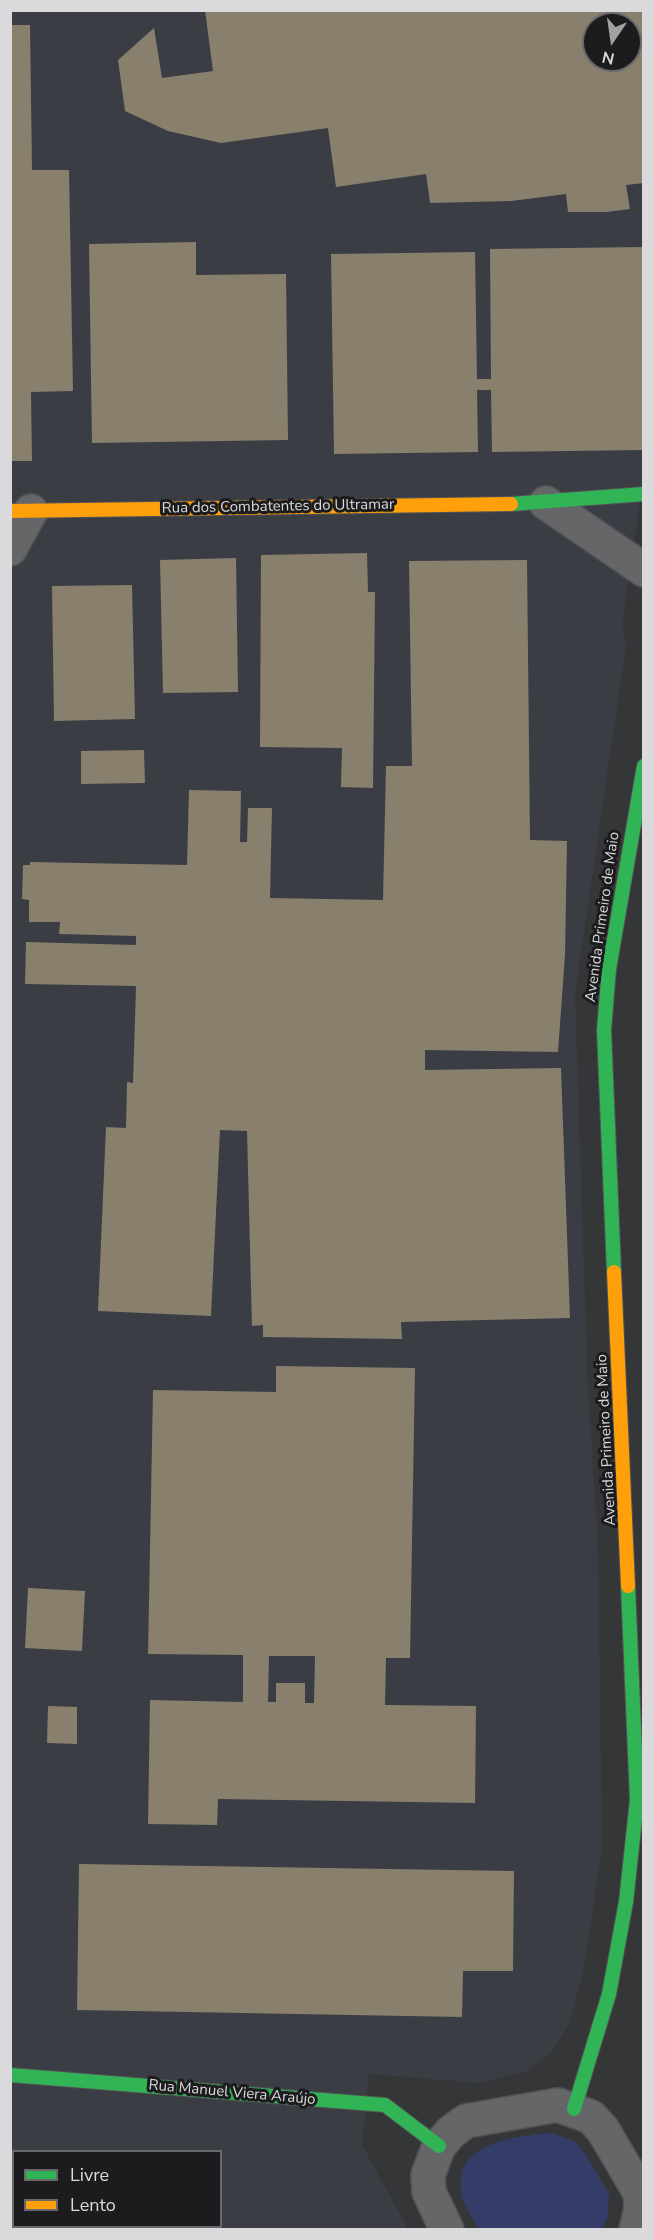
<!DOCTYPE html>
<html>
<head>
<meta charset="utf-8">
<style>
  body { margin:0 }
  #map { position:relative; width:654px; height:2240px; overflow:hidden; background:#353637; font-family:"Nunito Sans",sans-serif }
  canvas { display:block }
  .frame { position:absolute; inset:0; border:12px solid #dadadc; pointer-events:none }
  .legend { position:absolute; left:12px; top:2150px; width:210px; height:78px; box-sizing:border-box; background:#1c1c1e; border:2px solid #68686a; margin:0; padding:8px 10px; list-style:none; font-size:18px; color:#dadadc }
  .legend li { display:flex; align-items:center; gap:12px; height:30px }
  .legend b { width:30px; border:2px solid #68686a }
  .north { position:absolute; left:582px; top:12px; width:60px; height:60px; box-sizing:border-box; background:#1c1c1e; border:2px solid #68686a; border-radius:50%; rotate:193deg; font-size:16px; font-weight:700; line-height:24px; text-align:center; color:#dadadc }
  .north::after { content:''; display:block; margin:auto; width:21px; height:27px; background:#a0a1a2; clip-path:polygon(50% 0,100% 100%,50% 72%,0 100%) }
</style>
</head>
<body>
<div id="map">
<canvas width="654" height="2240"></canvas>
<div class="frame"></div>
<ul class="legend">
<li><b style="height:8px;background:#30b455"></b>Livre</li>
<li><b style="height:8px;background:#ff9f0a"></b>Lento</li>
</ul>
<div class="north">N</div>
</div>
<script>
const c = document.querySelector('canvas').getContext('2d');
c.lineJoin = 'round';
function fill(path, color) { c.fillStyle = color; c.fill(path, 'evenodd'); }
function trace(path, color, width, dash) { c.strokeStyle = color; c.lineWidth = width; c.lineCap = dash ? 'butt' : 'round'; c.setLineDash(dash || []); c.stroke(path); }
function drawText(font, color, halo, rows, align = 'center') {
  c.font = font + ' "Nunito Sans",sans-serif'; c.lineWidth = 6; c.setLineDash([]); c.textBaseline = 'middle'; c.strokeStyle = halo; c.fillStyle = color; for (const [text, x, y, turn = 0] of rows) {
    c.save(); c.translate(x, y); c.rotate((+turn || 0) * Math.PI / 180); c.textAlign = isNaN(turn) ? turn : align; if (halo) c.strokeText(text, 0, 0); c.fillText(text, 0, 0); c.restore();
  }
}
const built = new Path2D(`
  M11,11h632l1,464 -22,149 4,21 -51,350 13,396 10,151 4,308 -19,122 -13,49 -18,31 -25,19 -47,12 -111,-9 -7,71 46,84 -397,1zM594,24h36v36h-36zM14,2152h206v74h-206z`);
const green = new Path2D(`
  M552,2133l22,8 9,9 26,44 -1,22 -6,13h-124c-5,-11 -16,-25 -17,-38 -7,-49 56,-55 91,-58z`);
const building = new Path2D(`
  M205,10h438l1,173 -18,2 4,24 -24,3h-38l-2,-18 -55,7 -81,2 -4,-29 -90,13 -8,-59 -107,15 -53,-12 -43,-20 -7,-51 36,-32 8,50 51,-7zM594,24h36v36h-36z
  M10,25h20l2,145h37l4,221 -42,1 1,69h-22z
  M196,242v33l90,-1 2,166 -196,3 -3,-199z
  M644,247v203l-152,2 -1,-62h-14l1,62 -144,2 -3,-200 144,-2 2,127h14l-1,-130z
  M367,553l1,39h7l-2,196 -32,-1 1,-39 -82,-1 1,-192z
  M236,558l2,134 -75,1 -3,-133z
  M527,560l3,280 37,1 -2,114 -7,97 -133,-2v20l136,-2 9,250 -169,4 1,17 -139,-2v-12l-11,1 -5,-195 -27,-1 -9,186 -113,-5 8,-184 20,1 1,-46 6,1 3,-97 -111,-2 1,-42 110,3v-9l-77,-2 1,-12h-31v-22l-7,-1 1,-34h7v-3l157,3 2,-75 52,1 -1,51h7l1,-34h24l-2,90 113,2 3,-134h26l-3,-205z
  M132,585l3,134 -81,2 -2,-135z
  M144,750l1,33 -64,1v-33z
  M276,1366l139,2 -5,290h-24l-1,47 91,1 -1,97 -257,-4 -1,26 -69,-1 2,-124 93,2v-47l-95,-1 5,-264 123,2zM269,1656h46l-1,47h-9v-20h-29v19h-8z
  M28,1588l57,3 -3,60 -57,-3z
  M48,1706l29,1v37l-30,-1z
  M79,1864l435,7 -1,100h-50l-1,46 -385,-7z
  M10,2223l4,3h78v4h-82z`);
const street = new Path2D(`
  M546,503l98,67
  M10,549l21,-38
  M447,2230l-18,-38 -1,-17 11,-29 12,-14 15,-11 92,-16 33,12 12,13 37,63 1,16 -5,21`);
const fast = new Path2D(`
  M511,504l133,-10
  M614,1272l-10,-242 5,-61 35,-203
  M10,2075l375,30 54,41
  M574,2109l35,-115 17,-92 11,-102 -9,-214`);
const slow = new Path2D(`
  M10,511l501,-7
  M614,1272l14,314`);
const streetNames = [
  ["Rua dos Combatentes do Ultramar",278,507,-1],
  ["Avenida Primeiro de Maio",603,917,-82],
  ["Avenida Primeiro de Maio",607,1440,-93],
  ["Rua Manuel Viera Araújo",232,2093,5]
];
fill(built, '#3b3d45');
fill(green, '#343c68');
fill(building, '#897f6d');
trace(street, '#535354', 36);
trace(fast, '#535354', 16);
trace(slow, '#535354', 16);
trace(street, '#656667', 33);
trace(fast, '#30b455', 14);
trace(slow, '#ff9f0a', 14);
drawText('15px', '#dadadc', '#1c1c1e', streetNames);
</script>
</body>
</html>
